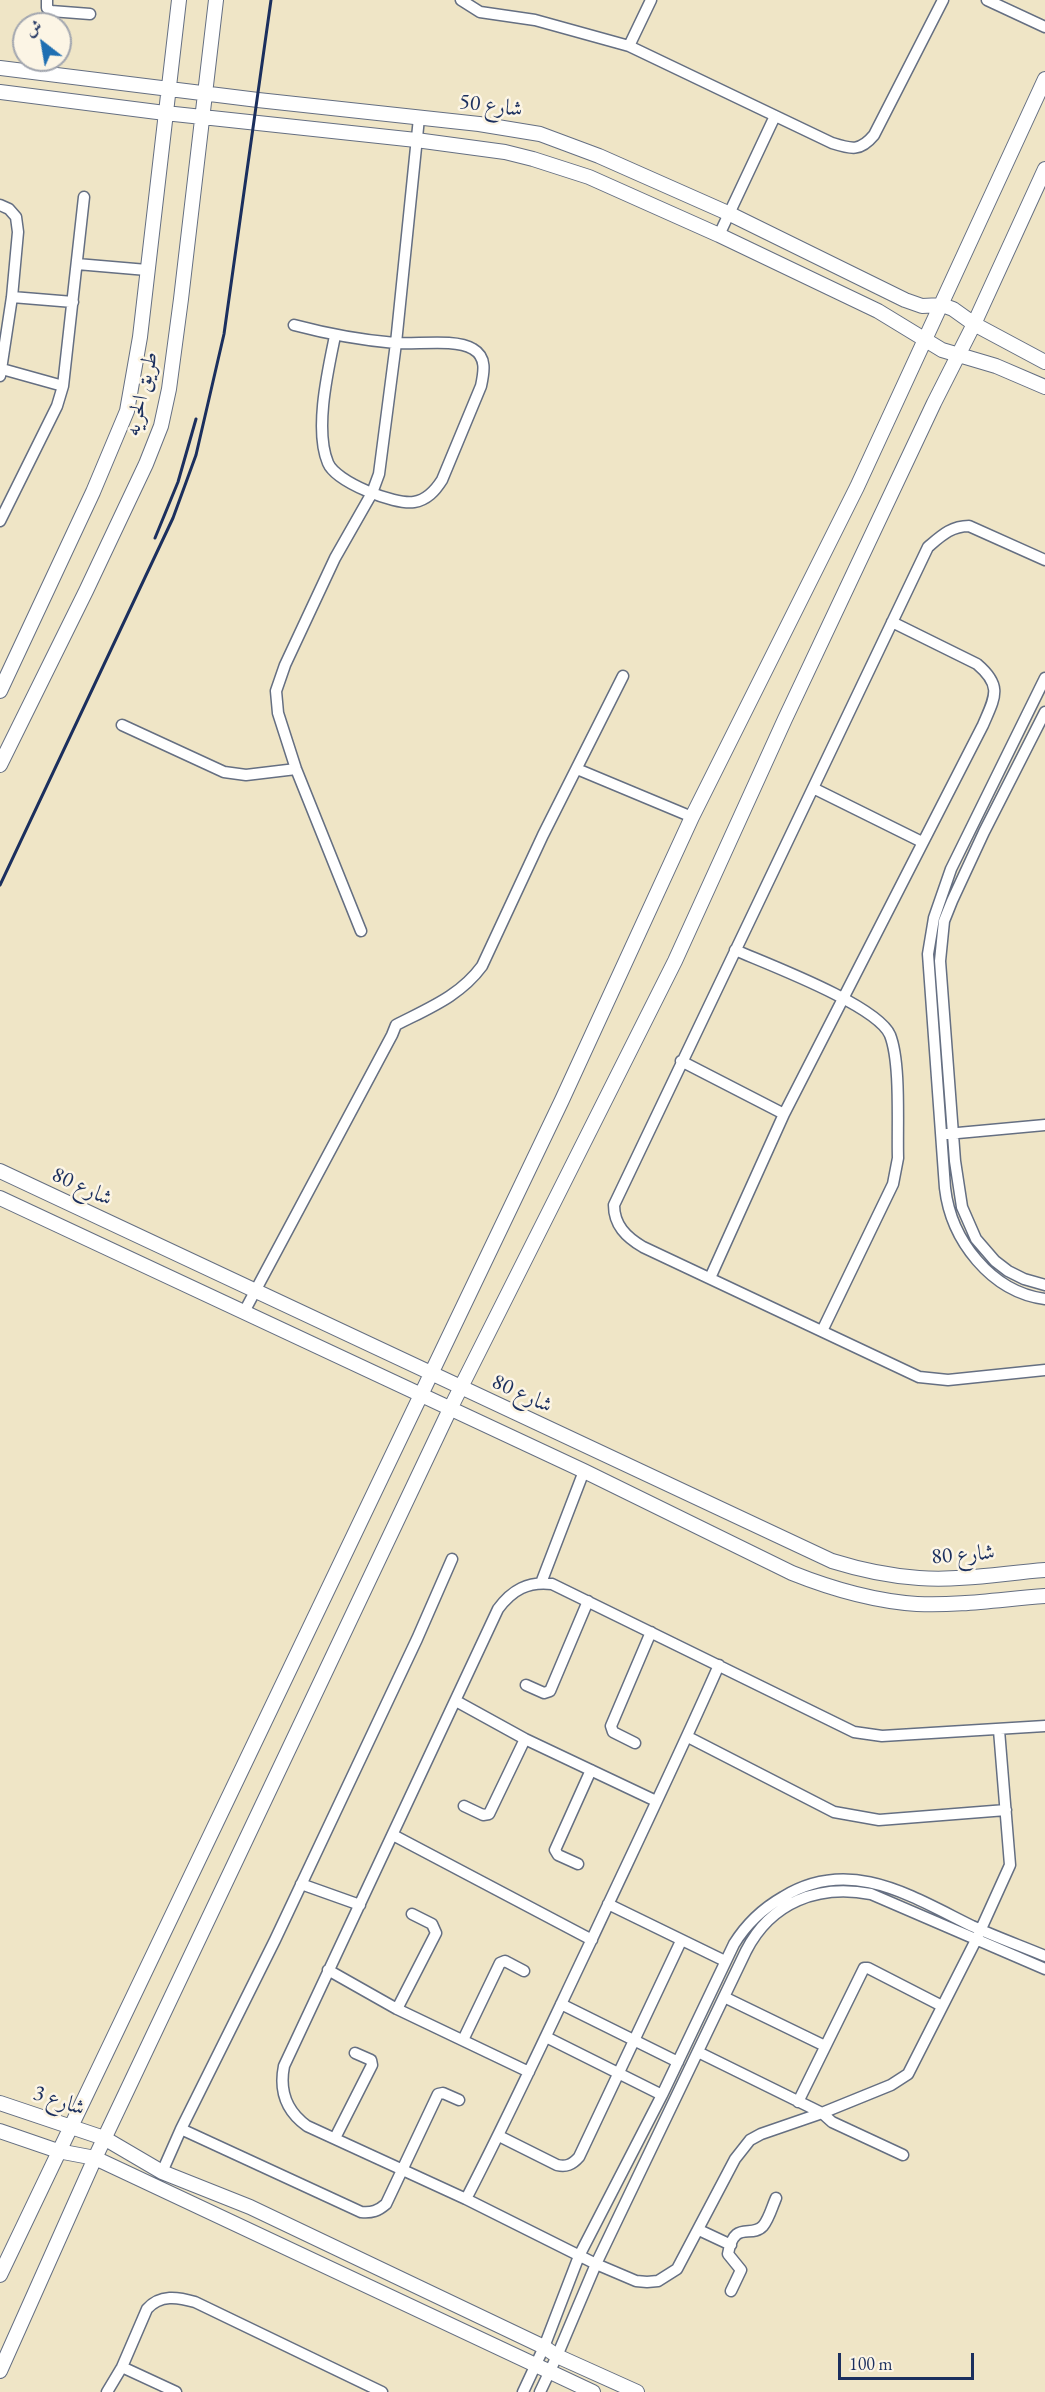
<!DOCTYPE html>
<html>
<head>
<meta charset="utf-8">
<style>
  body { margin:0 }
  #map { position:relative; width:1045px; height:2392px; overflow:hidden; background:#efe5c6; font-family:"EB Garamond",Amiri,serif }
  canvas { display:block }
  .north { position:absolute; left:12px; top:12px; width:60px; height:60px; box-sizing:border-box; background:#fcf5e5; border:2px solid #a2a6af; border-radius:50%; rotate:329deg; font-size:16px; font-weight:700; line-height:24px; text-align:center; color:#1b2f5e }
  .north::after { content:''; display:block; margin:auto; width:21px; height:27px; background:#1f6fb2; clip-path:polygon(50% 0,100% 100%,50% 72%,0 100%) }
  .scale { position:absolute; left:838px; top:2353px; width:136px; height:27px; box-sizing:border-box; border:3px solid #1b2f5e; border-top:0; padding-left:8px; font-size:18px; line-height:21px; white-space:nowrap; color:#1b2f5e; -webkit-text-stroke:4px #fcf5e5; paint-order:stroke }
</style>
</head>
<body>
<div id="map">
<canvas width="1045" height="2392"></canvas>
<div class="north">ش</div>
<div class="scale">100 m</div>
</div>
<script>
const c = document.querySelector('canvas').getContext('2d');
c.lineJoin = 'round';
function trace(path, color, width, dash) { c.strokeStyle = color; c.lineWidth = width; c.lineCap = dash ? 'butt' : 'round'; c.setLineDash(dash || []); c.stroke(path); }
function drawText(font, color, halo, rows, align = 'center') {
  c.font = font + ' "EB Garamond",Amiri,serif'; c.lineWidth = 5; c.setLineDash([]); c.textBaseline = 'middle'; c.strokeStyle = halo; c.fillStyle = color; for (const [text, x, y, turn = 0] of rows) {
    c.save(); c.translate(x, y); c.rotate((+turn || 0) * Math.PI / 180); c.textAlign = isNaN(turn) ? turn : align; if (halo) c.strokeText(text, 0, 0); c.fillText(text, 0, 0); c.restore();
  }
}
const minor = new Path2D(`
  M47,0v8l4,3 39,3
  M461,0l19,12 55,8 94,26 203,97c19,6 28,9 42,-8l69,-135
  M987,0l58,27
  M629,46l22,-46
  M0,205l9,4 7,8 2,15 -6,65 -12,79
  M719,235l56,-119
  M77,264l70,6
  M12,297l61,5
  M294,325c34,9 66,15 101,18 20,2 60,-5 78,6 14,8 11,23 8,37l-39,94c-7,11 -15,20 -28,22 -20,3 -78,-20 -86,-39 -14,-33 0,-93 7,-127
  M2,369l61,17
  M0,521l57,-115 6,-20 21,-189
  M1045,560l-76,-34c-18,0 -28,10 -41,21l-314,658c0,20 12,32 29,42l276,130 29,3 97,-10
  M1045,678l-94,191 -17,49 -6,36 17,234c6,52 46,104 100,111
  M1045,712l-61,120 -32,69 -8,20 -4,40 15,200 7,46 14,32 19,22 13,10 16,8 21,6
  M122,725l102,47 22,3 50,-6
  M577,769l115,48
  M813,788l109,54
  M361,931l-65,-162 -18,-56 -2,-22 9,-26 50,-107 37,-65 7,-19 17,-131 23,-225
  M735,950c32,14 142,55 155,85 11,28 7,91 8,123l-5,26 -71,147
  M681,1061l103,53
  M947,1134l98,-9
  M710,1278l74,-164 199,-389c12,-28 20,-39 -6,-61l-85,-42
  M244,1312l148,-277 4,-10c33,-17 64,-29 86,-59l61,-131 80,-159
  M541,1583l43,-112
  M526,1685l18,8 6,-2 38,-90
  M456,1701l69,38 131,62
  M999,1730l11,135 -34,75 -68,134 -17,11 -69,28 -61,21 -11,6 -15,19 -58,110 -19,12 -11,1 -11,-1 -40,-17 -130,-65 -159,-73c-21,-15 -28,-35 -23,-60l214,-457c14,-19 30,-28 54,-25l302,148 28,4 163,-10
  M688,1737l146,75 45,8 127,-10
  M635,1743l-22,-11 -2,-6 40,-94
  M464,1806l19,9 6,-1 36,-75
  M393,1835l199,105
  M578,1864l-20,-9 -3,-5 36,-80
  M301,1884l59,21
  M608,1904l117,57
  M328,1970l69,39 132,63
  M724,1997l101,49
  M561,2004l117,58
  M397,2009l39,-76 -4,-9 -20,-10
  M546,2037l116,58
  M463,2040l37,-77 5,-2 19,10
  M698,2052l124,61 10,9 71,33
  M798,2102l66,-134h4l74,38
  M181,2129l180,83c11,1 17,-1 25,-8l52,-110 5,-1 16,7
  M499,2136l58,29c9,2 15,0 22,-8l102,-216
  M335,2138l37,-73 -1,-5 -16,-7
  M162,2172l19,-43 94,-189 142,-301 35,-80
  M466,2199c44,-85 84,-172 125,-258 43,-92 87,-183 128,-276
  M699,2230l32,15
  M731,2291l10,-21 -13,-16c6,-35 23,-15 35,-28 6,-7 9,-19 13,-28
  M122,2367l54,25
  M107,2392l15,-25 25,-58c13,-15 31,-12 48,-7l187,90
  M523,2392l21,-45 35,-91 83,-161 72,-151c13,-21 28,-35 49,-47 67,-41 128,-1 189,29 24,11 49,20 73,30
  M540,2392l17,-36 39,-92 150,-313c25,-49 72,-67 125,-57l174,75`);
const tertiary = new Path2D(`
  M0,68l258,32 221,24 61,10 59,22 131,58 175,86 17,6 20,-1 11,4 21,15 71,38
  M0,92l165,21 251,27 89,12 28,7 56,18 130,58 159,76 64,39 54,16 49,21
  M0,691l93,-199 34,-81 13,-74 39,-337
  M0,765l86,-174 60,-127 15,-38 8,-37 12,-90 35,-299
  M0,1171l832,390c29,9 57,15 87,17 42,3 85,-5 126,-8
  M0,1198l584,273 208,102c40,16 81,28 125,31 42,2 86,-5 128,-8
  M0,2103l104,35 58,34 88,35 294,140 13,9 80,36
  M0,2131l58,20 37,7 498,234
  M0,2275l562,-1175 130,-283 165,-330 188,-408
  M0,2371l95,-213 355,-749 225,-448 110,-242 149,-316 40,-79 71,-155`);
const rail = new Path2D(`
  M155,538l23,-56 18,-63
  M0,885l173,-367 23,-63 28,-121 47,-334`);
const streetNames = [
  ["شارع 50",491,106,8],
  ["طريق الحريه",142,394,-77],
  ["شارع 80",82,1187,25],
  ["شارع 80",522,1394,25],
  ["شارع 80",963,1555,-4],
  ["شارع 3",59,2101,19]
];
trace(minor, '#656f82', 13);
trace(tertiary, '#656f82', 16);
trace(minor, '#fff', 10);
trace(tertiary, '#fff', 14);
trace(rail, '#1b2f5e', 3);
drawText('22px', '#1b2f5e', '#fcf5e5', streetNames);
</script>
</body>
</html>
